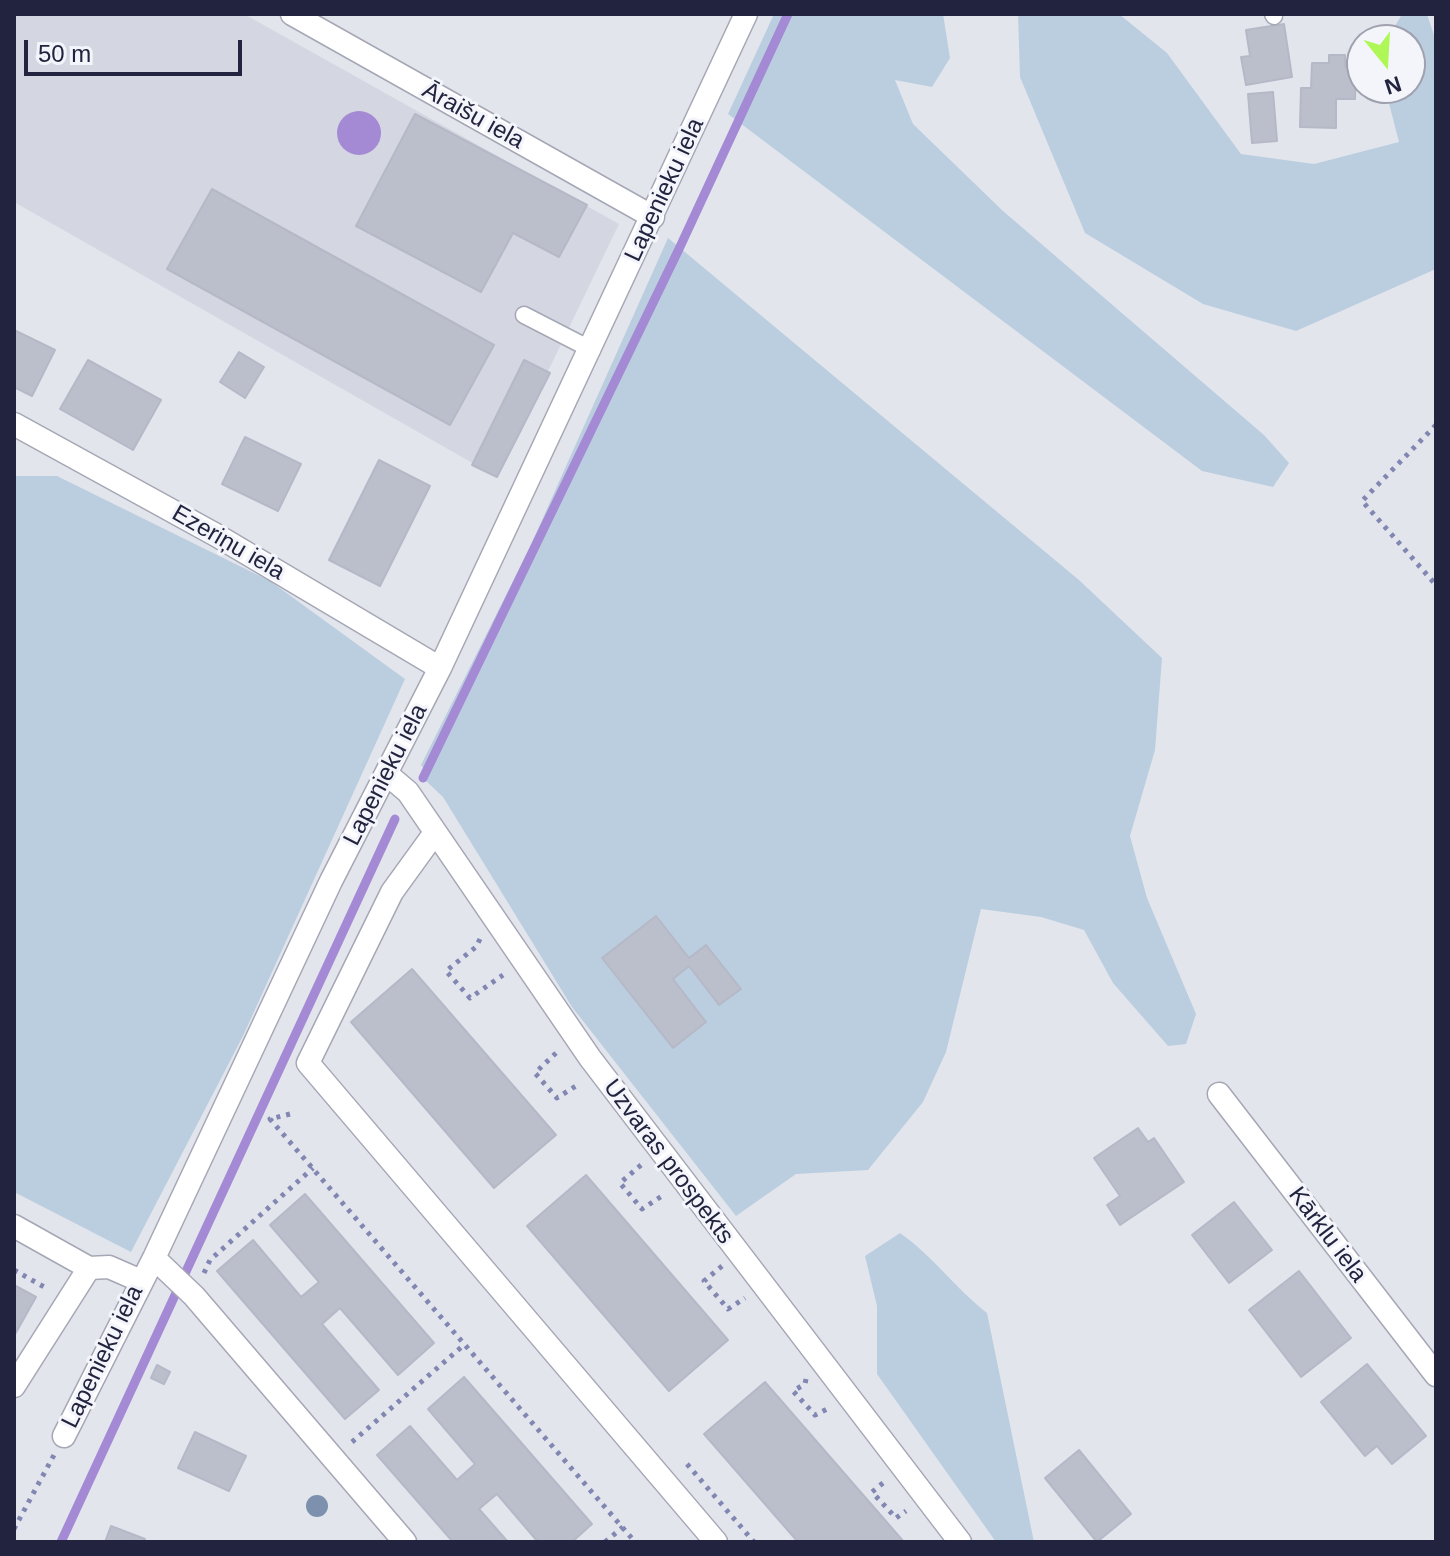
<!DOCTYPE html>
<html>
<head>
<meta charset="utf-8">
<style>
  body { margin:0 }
  #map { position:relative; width:1450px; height:1556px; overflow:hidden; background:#e3e5ed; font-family:Arial,sans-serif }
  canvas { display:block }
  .frame { position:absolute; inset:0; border:16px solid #22243f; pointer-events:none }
  .north { position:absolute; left:1346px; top:24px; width:80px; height:80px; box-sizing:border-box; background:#f4f5fa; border:2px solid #a0a1af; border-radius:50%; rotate:162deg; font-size:22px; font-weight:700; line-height:32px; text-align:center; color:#22243f }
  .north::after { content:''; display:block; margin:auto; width:28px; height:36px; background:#aff757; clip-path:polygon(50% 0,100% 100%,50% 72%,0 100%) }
  .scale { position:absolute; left:24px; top:40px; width:218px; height:36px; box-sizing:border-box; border:4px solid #22243f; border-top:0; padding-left:10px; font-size:24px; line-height:28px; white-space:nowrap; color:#22243f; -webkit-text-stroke:6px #f4f5fa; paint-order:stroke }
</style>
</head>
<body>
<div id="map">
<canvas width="1450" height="1556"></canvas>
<div class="frame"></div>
<div class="north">N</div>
<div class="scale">50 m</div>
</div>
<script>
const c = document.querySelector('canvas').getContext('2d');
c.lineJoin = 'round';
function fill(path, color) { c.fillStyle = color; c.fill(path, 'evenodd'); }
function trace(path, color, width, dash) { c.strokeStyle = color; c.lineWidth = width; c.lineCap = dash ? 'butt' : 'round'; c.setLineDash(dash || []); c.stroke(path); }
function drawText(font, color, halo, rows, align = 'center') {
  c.font = font + ' Arial,sans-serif'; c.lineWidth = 6; c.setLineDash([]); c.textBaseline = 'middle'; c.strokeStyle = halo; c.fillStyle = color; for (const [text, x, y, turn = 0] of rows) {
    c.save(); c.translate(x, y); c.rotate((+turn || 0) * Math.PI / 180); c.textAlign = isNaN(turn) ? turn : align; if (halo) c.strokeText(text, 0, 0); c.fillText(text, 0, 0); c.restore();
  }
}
const built = new Path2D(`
  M14,14h230l375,210 -122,253 -483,-275z`);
const green = new Path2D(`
  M774,14h169l7,44 -18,29 -37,-7 18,44 90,87 261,224 25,28 -16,24 -71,-16 -474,-357z
  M1018,14h101l48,39 74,101 73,10 85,-22 -14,-54h25v-48h-23l15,-26h25l9,27v228l-140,62 -93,-27 -118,-71 -65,-156z
  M668,238l411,342 83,78 -7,92 -25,86 17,62 49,116 -10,30 -18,2 -55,-63 -29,-53 -43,-13 -60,-8 -35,143 -23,50 -55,68 -72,4 -60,42 -164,-209 -129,-210 -20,-19 3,-7 -5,-6 108,-216z
  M14,476h43l213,105 135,98 -162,357 -112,216 -117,-60z
  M900,1233c33,23 55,55 87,80l47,229h-38l-119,-168v-68l-12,-50z`);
const water = new Path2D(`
  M337 133a22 22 0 1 1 44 0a22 22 0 1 1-44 0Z`);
const stream = new Path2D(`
  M423,778l256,-529 109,-235
  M61,1542l334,-723`);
const building = new Path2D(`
  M1284,24l8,53 -46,8 -5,-28 9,-1 -4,-26z
  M1329,55h16v11h11l-1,33h-19v29l-36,-1 1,-39h10l1,-25h17z
  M1273,92l4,49 -25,2 -4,-49z
  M415,114l172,91 -28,52 -46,-24 -32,59 -125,-66z
  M212,189l282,156 -44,80 -283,-156z
  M14,330l41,20 -23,46 -18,-9z
  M239,352l25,15 -19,31 -25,-16z
  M88,360l73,40 -28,50 -73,-41z
  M524,360l26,13 -53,104 -25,-12z
  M245,437l56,27 -23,47 -56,-27z
  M379,460l51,26 -50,100 -51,-26z
  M656,916l33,42 17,-13 35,44 -22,16 -30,-39 -16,13 33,43 -33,26 -71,-90z
  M412,969l144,166 -62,53 -143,-166z
  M1138,1128l10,14 6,-4 30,44 -64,43 -13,-20 13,-9 -26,-38z
  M586,1175l142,165 -59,51 -142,-165z
  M305,1194l129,149 -36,32 -58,-67 -18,16 57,66 -34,29 -128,-148 36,-31 48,57 18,-15 -49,-57z
  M1234,1202l38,48 -43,33 -37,-48z
  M1299,1271l52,67 -50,39 -52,-67z
  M14,1285l22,12 -22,39z
  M1367,1364l59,72 -34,28 -15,-18 -12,10 -44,-54z
  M157,1365l13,7 -6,12 -13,-6z
  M464,1377l128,147 -20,18h-34l-41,-48 -18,15 29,33h-55l-76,-87 33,-29 47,54 18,-16 -47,-55z
  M765,1382l139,160h-106l-94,-108z
  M195,1432l51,24 -17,35 -51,-23z
  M1079,1450l52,64 -34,28 -52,-64z
  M111,1526l34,13 -1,3h-39z`);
const path = new Path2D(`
  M1436,425l-74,76 74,84
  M480,939l-4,8 -30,24 24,27 33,-23
  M556,1053l-21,20 22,25 22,-14
  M290,1114l-20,5 365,423
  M641,1165l-21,18 22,26 23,-15
  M722,1266l-18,15 24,28 17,-11
  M14,1270l32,18
  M204,1273l6,-13 103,-92
  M806,1379l-1,5 -12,7 22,24 12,-6
  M352,1442l113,-98
  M687,1464l67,78
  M883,1483l-11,9 24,26 10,-7
  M14,1529l40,-74
  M605,1542l18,-15`);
const service = new Path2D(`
  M1273,14l1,2
  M524,315l68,35`);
const minor = new Path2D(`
  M292,14l361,203
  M14,424l202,111 224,133
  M388,775l20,17 182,266 370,484
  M434,834l-42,58 -84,171 408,479
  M1219,1094l217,281
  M14,1226l75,42
  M154,1258l40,38 211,246
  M89,1268l20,-1 32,14
  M14,1386l75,-118
  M64,1436l90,-178 177,-377 109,-213 306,-654`);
const trees = [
  [317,1506]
];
const streetNames = [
  ["Āraišu iela",473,116,29],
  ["Lapenieku iela",665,190,-65],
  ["Ezeriņu iela",228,543,30],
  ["Lapenieku iela",386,775,-63],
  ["Uzvaras prospekts",668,1162,53],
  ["Kārklu iela",1327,1235,53],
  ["Lapenieku iela",103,1357,-64]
];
fill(built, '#d4d7e1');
fill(green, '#bbcedf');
fill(water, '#a489d4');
trace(stream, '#a489d4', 9);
fill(building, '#bbbfcb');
trace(building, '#b5b9c7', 2);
trace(service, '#a5a7b5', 19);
trace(minor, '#a5a7b5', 25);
trace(path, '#8287b2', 5, [4, 6]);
trace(service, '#fff', 16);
trace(minor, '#fff', 22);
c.fillStyle = '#7d90ad';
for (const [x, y] of trees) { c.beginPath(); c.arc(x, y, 11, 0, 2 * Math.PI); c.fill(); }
drawText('24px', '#22243f', '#f4f5fa', streetNames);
</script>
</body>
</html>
